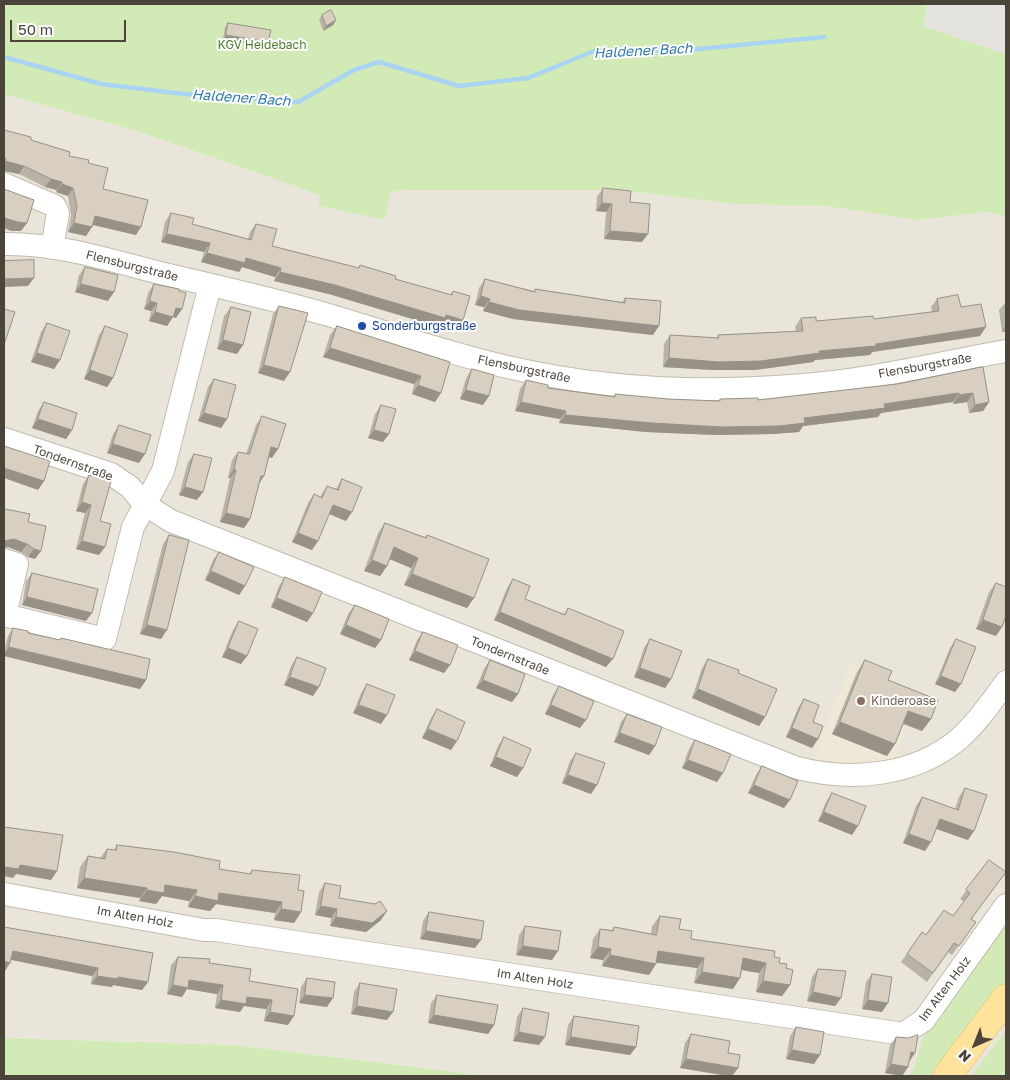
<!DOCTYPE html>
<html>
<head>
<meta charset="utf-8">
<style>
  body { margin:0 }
  #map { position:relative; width:1010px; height:1080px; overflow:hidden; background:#f6f3ec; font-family:"Golos Text",sans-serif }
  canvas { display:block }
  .frame { position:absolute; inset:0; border:5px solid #4b4439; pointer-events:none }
  .north { position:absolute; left:950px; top:1020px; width:50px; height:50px; -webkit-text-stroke:4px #fff; paint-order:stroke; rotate:224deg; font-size:14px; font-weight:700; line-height:20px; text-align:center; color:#4b4439 }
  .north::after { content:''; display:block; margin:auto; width:18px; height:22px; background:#4b4439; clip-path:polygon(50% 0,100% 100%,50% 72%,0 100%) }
  .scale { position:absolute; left:10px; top:20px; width:116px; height:22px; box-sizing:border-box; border:2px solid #4b4439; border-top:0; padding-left:6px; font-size:15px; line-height:18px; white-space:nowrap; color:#4b4439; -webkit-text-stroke:4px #fff; paint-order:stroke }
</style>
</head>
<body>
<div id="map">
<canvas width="1010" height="1080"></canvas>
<div class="frame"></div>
<div class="north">N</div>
<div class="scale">50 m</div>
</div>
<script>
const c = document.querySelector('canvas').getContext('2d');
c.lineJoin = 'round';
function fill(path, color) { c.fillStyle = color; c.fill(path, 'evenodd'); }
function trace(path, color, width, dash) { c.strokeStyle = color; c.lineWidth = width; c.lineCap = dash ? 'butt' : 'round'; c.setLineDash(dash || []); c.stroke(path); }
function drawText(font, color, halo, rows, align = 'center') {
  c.font = font + ' "Golos Text",sans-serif'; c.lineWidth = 4; c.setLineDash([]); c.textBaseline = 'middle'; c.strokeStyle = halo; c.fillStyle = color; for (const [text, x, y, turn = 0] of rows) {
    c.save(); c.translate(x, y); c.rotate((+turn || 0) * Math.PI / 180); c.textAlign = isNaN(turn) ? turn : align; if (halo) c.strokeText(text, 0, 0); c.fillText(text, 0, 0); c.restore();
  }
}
const residential = new Path2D(`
  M4,94l136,38 180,63v11l65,14 6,-28 17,-2h212l115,14 93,2 90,14 69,-8 19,4v860h-518l-254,-31 -230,-7z`);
const education = new Path2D(`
  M850,664l42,20 -13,35 26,11 -10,29 -21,5 -61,-4z`);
const green = new Path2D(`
  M4,4h923l-3,22 82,28v162l-19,-4 -69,8 -92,-14 -91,-2 -115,-14h-212l-17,2 -6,28 -66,-14 1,-11 -180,-63 -136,-38z
  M1006,923v56l-37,51 -38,46h-23l6,-7 8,-29z
  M1006,1031v45h-35z
  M4,1038l230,7 254,31h-484z`);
const parking = new Path2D(`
  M927,4h79v50l-82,-28z`);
const stream = new Path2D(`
  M4,57l97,27 83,10 114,8 56,-32 25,-8 80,24 69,-8 66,-27 94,-1 136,-13`);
const minor = new Path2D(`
  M4,184l51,22 3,7 -6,35
  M4,244c53,-1 105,16 156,29 55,13 110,25 165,41 62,18 124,40 187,54 105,24 216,26 322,14 58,-7 115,-21 172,-31
  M4,439l107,35 19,13 14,17 27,17 623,246c55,15 121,10 166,-29 18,-16 32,-37 46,-56
  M4,560l13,4 -12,51
  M4,615l101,24 28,-112 30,-56 47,-186
  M4,894l200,36h12l687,104 21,-14 82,-115`);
const major = new Path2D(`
  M947,1076l59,-78`);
const wall = new Path2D(`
  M322,15l14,5 -3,5 -10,6 -4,-12z
  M228,23l40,19 -3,5 -42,-8 2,-12z
  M4,130l27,10 57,23 15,26 33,46 -43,-10 -7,11 -18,-4 3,-17 -3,-19 -12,-4 1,-2 -12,-3 -26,-13 -15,-3z
  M603,188l27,14 12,40 -38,-3 2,-27 -10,-1 1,-14z
  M171,213l21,11 56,15 2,-7 6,-8 16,22 86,22 2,-3 35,14 55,16 3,-4 10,29 -6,8 -16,-4 -2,3 -110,-33 -55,-13 1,-4 -33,-10 -3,5 -38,-10 3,-10 -43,-10 4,-20z
  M85,267l23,34 -33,-9 4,-17z
  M485,279l49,12 1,-2 87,13 3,-4 28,37 -140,-16 -30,-8 1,-4 -9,-2 4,-17z
  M154,284l25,7 -3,27 -3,-1 -6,9 -18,-5 2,-10 -7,-2 4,-16z
  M937,299l24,8 19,29 -108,16 -2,3 -55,5 -2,2 -58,8h-42l-50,-3 1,-23 6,-9 47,3 1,-3 78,-4 -1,-4 6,-9 15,3 58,-2 58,-7 -1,-5z
  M1006,302v29l-4,1 -3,-22z
  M279,306l5,75 -26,-8 15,-59z
  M231,307l6,47 -20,-5 7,-33z
  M47,323l13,37 -6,9 -23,-7 10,-30z
  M105,326l8,52 -6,9 -23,-8 15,-44z
  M337,326l113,36 -15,40 -23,-8 2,-10 -91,-27 7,-22z
  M983,367l6,35 -6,9 -14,2 -2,-11 -14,2v-2l-72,11 -3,4 -75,9 -4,6 -26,2 -57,1 -70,-3 -87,-9 1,-4 -45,-8 5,-22 6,-9 22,8 66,9 1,-3 53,5 50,2 2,-2 38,1 139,-16z
  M472,369l11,36 -23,-6 6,-21z
  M214,379l13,40 -6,9 -23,-7 10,-34z
  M44,402l28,28 -6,9 -34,-11 6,-17z
  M381,405l8,29 -6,8 -15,-4 7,-24z
  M262,416l10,42 -3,-1 -5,19 -5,8 -9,35 -6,9 -24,-6 10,-44h-2l4,-18 6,-8 8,2 10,-29z
  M119,425l20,38 -32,-10 6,-19z
  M194,454l3,46 -18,-5 9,-33z
  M89,475l10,80 -23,-6 9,-36 -9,-2 7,-27z
  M342,479l4,42 -17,-7 -11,27 -6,9 -20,-8 16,-39 6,-9 6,3 7,-11 9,3z
  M5,509l23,13 18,4 -11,33 -7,-2 -7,-5 -13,-5 -4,1v-37z
  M385,523l40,14 2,-2 47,63 -7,10 -63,-23 7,-17 -21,-9 -3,7 -7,10 -16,-5 14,-38z
  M169,535l-8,104 -21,-5 23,-90z
  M219,552l26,34 -6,9 -34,-15 8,-20z
  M32,573l54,48 -64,-16 4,-24z
  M285,577l28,36 -6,9 -36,-15 8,-21z
  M513,579l12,20 39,15 4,-6 38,59 -112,-47 13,-32z
  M996,583v53l-20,-7 13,-37z
  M355,605l26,35 -6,8 -35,-14 8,-20z
  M239,621l8,35 -6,8 -19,-7 11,-27z
  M13,628l15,5 31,7 2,-2 85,42 -6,9 -136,-33v-4l4,-16z
  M423,632l27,33 -6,8 -35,-13 8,-20z
  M650,639l21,40 -6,9 -31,-11 10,-29z
  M956,639l-1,53 -20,-8 15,-36z
  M297,657l16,39 -29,-11 7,-19z
  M708,659l30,14 27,44 -6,9 -67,-28 10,-30z
  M490,660l28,34 -6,8 -36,-14 8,-19z
  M865,660l23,20 34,51 -19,-7 -8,20 -8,12 -55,-22 25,-62z
  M367,684l14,40 -28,-11 8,-20z
  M559,686l21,42 -35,-14 8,-19z
  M804,699l9,23 5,17 -6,9 -26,-11 12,-29z
  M437,709l14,41 -29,-12 9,-20z
  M627,714l28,32 -6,9 -35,-13 7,-20z
  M504,737l19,31 -6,9 -27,-11 8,-20z
  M695,740l22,42 -35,-14 7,-19z
  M576,753l15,41 -29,-11 8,-22z
  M762,766l22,42 -36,-15 8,-18z
  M965,788l3,52 -32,-11 -11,22 -22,-8 13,-37 6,-9 33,12 4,-12z
  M832,793l20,42 -34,-14 8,-19z
  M117,845l102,24 30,5 3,-4 46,20 3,22 -7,11 -20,-3 1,-7 -59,-9 -6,7 -22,-4 1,-6 -27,-5 -6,8 -17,-3 1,-3 -63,-10 3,-21 8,-11 12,2 7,-9 7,1z
  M989,860l-17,60 4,2 -24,33 -4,-3 -21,30 -26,-20 21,-30 4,3 27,-19 11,-14 -4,-3z
  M325,883l14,15 42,22 -15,12 -36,-6 1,-8 -16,-3 4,-23z
  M429,912l46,36 -55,-9 3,-18z
  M660,916l31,23 83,18 5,6 7,5 4,17 -8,11 -26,-4 3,-19 -17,-3 -2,8 -7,11 -39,-6 3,-15 -40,-6 -8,13 -47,-9 1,-6 -13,-2 3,-19 7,-10 12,1 2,-3 37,7 1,-8z
  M525,926l27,34 -36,-5 3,-20z
  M4,927l144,55 -6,8 -29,-5 -1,2 -21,-3 1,-8 -81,-16 -6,11h-1z
  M178,957l31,6 40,18 49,8 -10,36 -24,-4 2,-12 -22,-3 -4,6 -25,-4 2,-14 -30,-5 -5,8 -15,-3 4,-29z
  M818,969l23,29 -6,8 -28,-5 5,-24z
  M872,974l10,38 -20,-3 4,-27z
  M307,978l20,29 -28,-4 2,-16z
  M360,983l27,37 -36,-6 3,-22z
  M437,995l57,30 -6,9 -60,-11 3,-20z
  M523,1008l16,37 -26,-4 4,-24z
  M574,1016l62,31 -6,8 -65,-10 3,-20z
  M796,1027l18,37 -28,-5 4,-23z
  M691,1034l37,19 10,15 -6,8h-4l-48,-8 5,-25z
  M896,1037l12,1 1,23 -1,6 -6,9 -17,-3 5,-28z`);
const shadedWall = new Path2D(`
  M336,20l-3,5 -10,6 3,-5z
  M226,35l42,7 -3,5 -42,-8z
  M5,161l19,5 -5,8 -15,-3v-8z
  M51,179l11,3 -5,8 -12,-3z
  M62,184l11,4 -5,8 -12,-4z
  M602,203l10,1 -6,8 -10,-1z
  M95,216l46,11 -5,8 -47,-11z
  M4,218l23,5 -6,8h-10l-7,-3z
  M74,223l18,4 -6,9 -18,-4z
  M610,231l38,3 -6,8 -38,-3z
  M167,234l43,9 -6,9 -43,-10z
  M207,253l39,5 35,10 -6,9 -33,-10 -3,5 -38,-10z
  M280,272l55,13 128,35 -6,8 -16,-4 -2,3 -110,-33 -55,-13z
  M34,278l-6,8 -24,1v-8z
  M81,284l33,8 -6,9 -33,-9z
  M481,296l9,3 -6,8 -9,-2z
  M150,301l7,2 -6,8 -7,-2z
  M489,302l170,24 -6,9 -140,-16 -30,-8z
  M176,308l6,1 -6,9 -3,-1 -6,9 -18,-5 6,-9z
  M1006,326v5l-4,1z
  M986,327l-6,9 -108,16 -2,3 -55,5 -2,2 -58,8h-42l-50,-3 6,-9 150,-7z
  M223,340l20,5 -6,9 -20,-5z
  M330,348l91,28 -7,8 -91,-27z
  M37,353l23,7 -6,9 -23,-7z
  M264,365l26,7 -6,9 -26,-8z
  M90,370l23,8 -6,9 -23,-8z
  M418,385l23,8 -6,9 -23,-8z
  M466,390l23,6 -6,9 -23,-6z
  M959,393l-6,9 -72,11 -3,4 -75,9 -4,6 -26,2 -57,1 -70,-3 -87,-9 6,-8 239,3 80,-14z
  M973,393l-6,9 -14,2 6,-9z
  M521,402l45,9 -6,8 -45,-8z
  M989,402l-6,9 -14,2 6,-8z
  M204,413l23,6 -6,9 -23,-7z
  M38,419l34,11 -6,9 -34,-11z
  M374,430l15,4 -6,8 -15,-4z
  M113,444l32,10 -6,9 -32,-10z
  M271,447l7,2 -6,9 -7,-2z
  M4,468l40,13 -6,9 -34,-12z
  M234,469l2,1 -6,8h-2z
  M261,476h3l-6,9z
  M185,487l18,5 -6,8 -18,-5z
  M82,502l9,3 -6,8 -9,-2z
  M333,505l19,7 -6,9 -19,-8z
  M226,513l24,6 -6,9 -24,-6z
  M298,533l20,8 -6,9 -20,-8z
  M14,539l13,5 -6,8 -13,-5 -4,1v-7z
  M82,541l23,6 -6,8 -23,-6z
  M394,547l24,11 -7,10 -24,-10z
  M34,549l7,2 -6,8 -7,-2z
  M372,560l15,6 -7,10 -16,-5z
  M211,571l34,15 -6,9 -34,-15z
  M412,574l62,24 -7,10 -63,-23z
  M27,597l65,16 -6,8 -64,-16z
  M277,598l36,15 -6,9 -36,-15z
  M500,612l113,47 -7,8 -112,-47z
  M983,620l19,7 -6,9 -20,-7z
  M147,625l20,5 -6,9 -21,-5z
  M346,625l35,15 -6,8 -35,-14z
  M9,647l137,33 -6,9 -136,-33v-2z
  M228,648l19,8 -6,8 -19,-7z
  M415,651l35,14 -6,8 -35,-13z
  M640,668l31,11 -6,9 -31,-11z
  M941,676l20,8 -6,8 -20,-8z
  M290,677l29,10 -6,9 -29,-11z
  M483,680l35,14 -6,8 -36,-14z
  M698,689l67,28 -6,9 -67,-28z
  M359,705l28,10 -6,9 -28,-11z
  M551,705l35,15 -6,8 -35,-14z
  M908,711l23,8 -9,12 -22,-9z
  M840,722l55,22 -8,12 -55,-22z
  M792,728l26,11 -6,9 -26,-11z
  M428,729l29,12 -6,9 -29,-12z
  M620,733l35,13 -6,9 -35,-13z
  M496,757l27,11 -6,9 -27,-11z
  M688,760l35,13 -6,9 -35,-14z
  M568,775l29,10 -6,9 -29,-11z
  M754,785l36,15 -6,8 -36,-15z
  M824,812l34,14 -6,9 -34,-14z
  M940,819l34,12 -6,9 -34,-12z
  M909,834l22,8 -6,9 -22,-8z
  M20,865l37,6 -6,9 -35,-6 -3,4 -9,-2v-9z
  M84,878l63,10 -7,10 -63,-10z
  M165,885l32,5 -8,11 -27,-5 -6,8 -17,-3 8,-11z
  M219,893l63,9 -7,11 -59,-9 -6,7 -22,-4 7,-11z
  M321,906l16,3 -6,9 -16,-3z
  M281,909l20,3 -7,11 -20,-3z
  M387,911l-6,9 -15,12 -36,-6 6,-9z
  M426,931l55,9 -6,8 -55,-9z
  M523,946l35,5 -6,9 -36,-5z
  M598,947l13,2 -8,11 -13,-2z
  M13,951l85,17 -6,8 -85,-17z
  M658,951l46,7 -7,10 -46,-6z
  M610,955l46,9 -7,11 -47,-9z
  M743,958l23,5 -7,10 -23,-4z
  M4,961l6,2 -5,8h-1z
  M702,972l38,6 -7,11 -39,-6z
  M97,976l21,1 30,5 -6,8 -29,-5 -1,2 -21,-3z
  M189,980l34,5 -6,9 -30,-5 -5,8 -15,-3 6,-9z
  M763,981l27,4 -8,11 -26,-4z
  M813,992l28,6 -6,8 -28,-5z
  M305,995l28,3 -6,9 -28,-4z
  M247,997l25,3 -6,9 -22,-3 -4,6 -25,-4 6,-8z
  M868,1000l20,3 -6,9 -20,-3z
  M357,1006l36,6 -6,8 -36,-6z
  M270,1012l24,4 -6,9 -24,-4z
  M434,1015l60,10 -6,9 -60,-11z
  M519,1032l26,5 -6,8 -26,-4z
  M571,1037l65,10 -6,8 -65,-10z
  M792,1050l28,5 -6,9 -28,-5z
  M911,1052l4,1 -6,9z
  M686,1059l52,9 -6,8h-4l-48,-8z
  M891,1064l17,3 -6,9 -17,-3z`);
const building = new Path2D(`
  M331,10l5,10 -10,6 -4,-11z
  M228,23l43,7 -3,12 -42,-7z
  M4,130l27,7v3l39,12 -1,4 20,4 -1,3 20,5 -5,21 45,11 -7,27 -46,-11 -3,11 -18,-4 3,-17 -4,-18 -11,-4v-2l-11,-3 -27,-13 -19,-5 1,-2 -2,-1z
  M603,188l28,3 -1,11 20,2 -2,30 -38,-3 2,-27 -10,-1z
  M4,189l30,11 -7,23 -9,-1 -14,-4z
  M171,213l23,5 -2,6 59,16 5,-16 21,5 -5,17 87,22 1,-3 36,11 -1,3 57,16 1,-4 17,5 -7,24 -17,-5 -1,3 -110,-33 -55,-13 1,-4 -35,-10 -1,5 -38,-10 3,-10 -43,-9z
  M34,260v18l-30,1v-18z
  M85,267l33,8 -4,17 -33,-8z
  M485,279l50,13v-3l90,14v-5l36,3 -2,25 -140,-16 -30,-8 1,-3 -9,-3z
  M154,284l25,5v2l7,2 -4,16 -6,-1 -3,9 -18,-5 2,-9 -7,-2z
  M958,295l3,12 20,-3 5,23 -110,17v2l-57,5 1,2 -59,8 -42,1 -50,-4 1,-23 49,3 -1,-3 85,-4 -2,-13 15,-1v4l57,-5 1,3 65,-8 -2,-12z
  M279,306l29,7 -18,59 -26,-7z
  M231,307l20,5 -8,33 -20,-5z
  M4,309l11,3 -10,30h-1z
  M47,323l23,8 -10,29 -23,-7z
  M105,326l23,8 -15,44 -23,-8z
  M337,326l113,36 -9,31 -23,-8 3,-9 -91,-28z
  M983,367l6,35 -14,3 -2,-12 -14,2v-2l-75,11 1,4 -81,10 1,5 -26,3 -57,1 -70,-4 -87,-8 1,-4 -45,-9 5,-22 22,5v3l67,9v-3l53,5 52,2v-2l38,-1v2l139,-16z
  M472,369l22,6 -5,21 -23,-6z
  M214,379l22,6 -9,34 -23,-6z
  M44,402l33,11 -5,17 -34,-11z
  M381,405l15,4 -7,25 -15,-4z
  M262,416l24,8 -8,25 -7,-2 -7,29h-3l-11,43 -24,-6 10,-43 -2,-1 4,-17 11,2z
  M119,425l32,10 -6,19 -32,-10z
  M4,446l46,15 -6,20 -40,-13z
  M194,454l18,4 -9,34 -18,-5z
  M89,475l22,6 -11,40 11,3 -6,23 -23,-6 9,-36 -9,-3z
  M342,479l20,8 -10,25 -19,-7 -15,36 -20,-8 16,-39 8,4 5,-12 11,4z
  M5,509l25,5 -2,8 18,4 -5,25 -7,-2 -7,-5 -13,-5 -10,2v-27z
  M385,523l41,15 1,-3 62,24 -15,39 -62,-24 6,-16 -24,-11 -7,19 -15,-6z
  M169,535l20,5 -22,90 -20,-5z
  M219,552l35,15 -9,19 -34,-15z
  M32,573l66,16 -6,24 -65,-16z
  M285,577l37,15 -9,21 -36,-15z
  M513,579l17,7 -5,13 40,16 3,-7 56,23 -11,28 -113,-47z
  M996,583l10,4v28l-4,12 -19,-7z
  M355,605l34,14 -8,21 -35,-15z
  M239,621l19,8 -11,27 -19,-8z
  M13,628l15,3v2l32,7 1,-2 89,21 -4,21 -137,-33z
  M423,632l35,13 -8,20 -35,-14z
  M650,639l32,12 -11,28 -31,-11z
  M956,639l20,8 -15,37 -20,-8z
  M297,657l29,11 -7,19 -29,-10z
  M708,659l31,11 -1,3 39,16 -12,28 -67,-28z
  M490,660l35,14 -7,20 -35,-14z
  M865,660l27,11 -4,9 50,20 -7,19 -23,-8 -13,33 -55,-22z
  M367,684l28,11 -8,20 -28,-10z
  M559,686l35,15 -8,19 -35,-15z
  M804,699l15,6 -6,17 10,4 -5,13 -26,-11z
  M437,709l28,13 -8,19 -29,-12z
  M627,714l35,13 -7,19 -35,-13z
  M504,737l27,12 -8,19 -27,-11z
  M695,740l36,14 -8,19 -35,-13z
  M576,753l29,10 -8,22 -29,-10z
  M762,766l36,15 -8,19 -36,-15z
  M965,788l22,7 -13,36 -34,-12 -9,23 -22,-8 13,-37 36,13z
  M832,793l34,13 -8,20 -34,-14z
  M4,827l59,8 -6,36 -37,-6 -1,4 -15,-2z
  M117,845l57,7 46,9 -1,8 32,5 1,-4 48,5 -2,15 6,1 -3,21 -20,-3 1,-7 -63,-9 -1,8 -23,-5 2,-6 -32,-5 -1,8 -17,-3v-2l-63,-10 4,-22 17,3 2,-10 9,1z
  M989,860l17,12 -35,47 5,3 -17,24 -5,-3 -21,30 -26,-19 15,-22 4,3 18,-25 9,6 17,-23 -4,-3z
  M325,883l16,3 -2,12 36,6 5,-3 7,10 -15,12 -36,-6 1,-8 -16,-3z
  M429,912l55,9 -3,19 -55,-9z
  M660,916l21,3 -2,10 13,2 -1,8 84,12 -1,6 6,1 -1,5 8,1 -1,4 7,2 -3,15 -27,-4 3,-18 -23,-5 -3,20 -38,-6 2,-14 -46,-7 -2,13 -46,-9 1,-6 -13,-2 2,-18 13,2 1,-4 42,8z
  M525,926l36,5 -3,20 -35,-5z
  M4,927l149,26 -5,29 -30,-5v2l-21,-3 1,-8 -85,-17 -3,12 -6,-2z
  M178,957l32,2 -1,4 42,6 -2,12 49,8 -4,27 -24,-4 2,-12 -25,-3 -1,7 -25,-4 2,-15 -34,-5 -1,8 -15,-3z
  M818,969l28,2 -5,27 -28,-6z
  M872,974l20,3 -4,26 -20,-3z
  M307,978l28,4 -2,16 -28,-3z
  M360,983l37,6 -4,23 -36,-6z
  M437,995l61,10 -4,20 -60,-10z
  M523,1008l26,5 -4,24 -26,-5z
  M574,1016l65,10 -3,21 -65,-10z
  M796,1027l28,5 -4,23 -28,-5z
  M691,1034l39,7 -2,12 12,2 -2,13 -52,-9z
  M918,1035l-3,18 -4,-1 -3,15 -17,-3 5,-27 12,1z`);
const markers = [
  [362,326,5,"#1a4fb4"],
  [861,701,5,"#8d6e63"]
];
const parkNames = [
  ["KGV Heidebach",262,45]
];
const streetNames = [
  ["Flensburgstraße",132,266,14],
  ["Flensburgstraße",925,366,-10],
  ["Flensburgstraße",524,369,12],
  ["Tondernstraße",73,463,20],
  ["Tondernstraße",510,656,22],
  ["Im Alten Holz",135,917,10],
  ["Im Alten Holz",535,979,9],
  ["Im Alten Holz",945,989,-53]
];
const transitNames = [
  ["Sonderburgstraße",372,326]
];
const educationNames = [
  ["Kinderoase",871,701]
];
const waterNames = [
  ["Haldener Bach",643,51,-3],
  ["Haldener Bach",241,98,4]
];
fill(residential, '#eae5da');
fill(education, '#efe8d6');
fill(green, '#d2eab5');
fill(parking, '#e5e3e0');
trace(stream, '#a9d4f2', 4.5);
trace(minor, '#c2bbae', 24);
trace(major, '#e6c16a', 29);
trace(minor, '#fff', 22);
trace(major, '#ffe39c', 28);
fill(wall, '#bab2a6');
fill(shadedWall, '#979187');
fill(building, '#d8cfc1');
trace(building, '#979187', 1);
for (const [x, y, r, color] of markers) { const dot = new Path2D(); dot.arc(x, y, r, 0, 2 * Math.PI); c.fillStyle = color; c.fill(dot); trace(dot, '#fff', 2); }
drawText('12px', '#4a7f2a', '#fff', parkNames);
drawText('12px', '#4b4439', '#fff', streetNames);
drawText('12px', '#164399', '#fff', transitNames, 'left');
drawText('12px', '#785e54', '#fff', educationNames, 'left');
drawText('italic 14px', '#2e7ab2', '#fff', waterNames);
</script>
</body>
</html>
